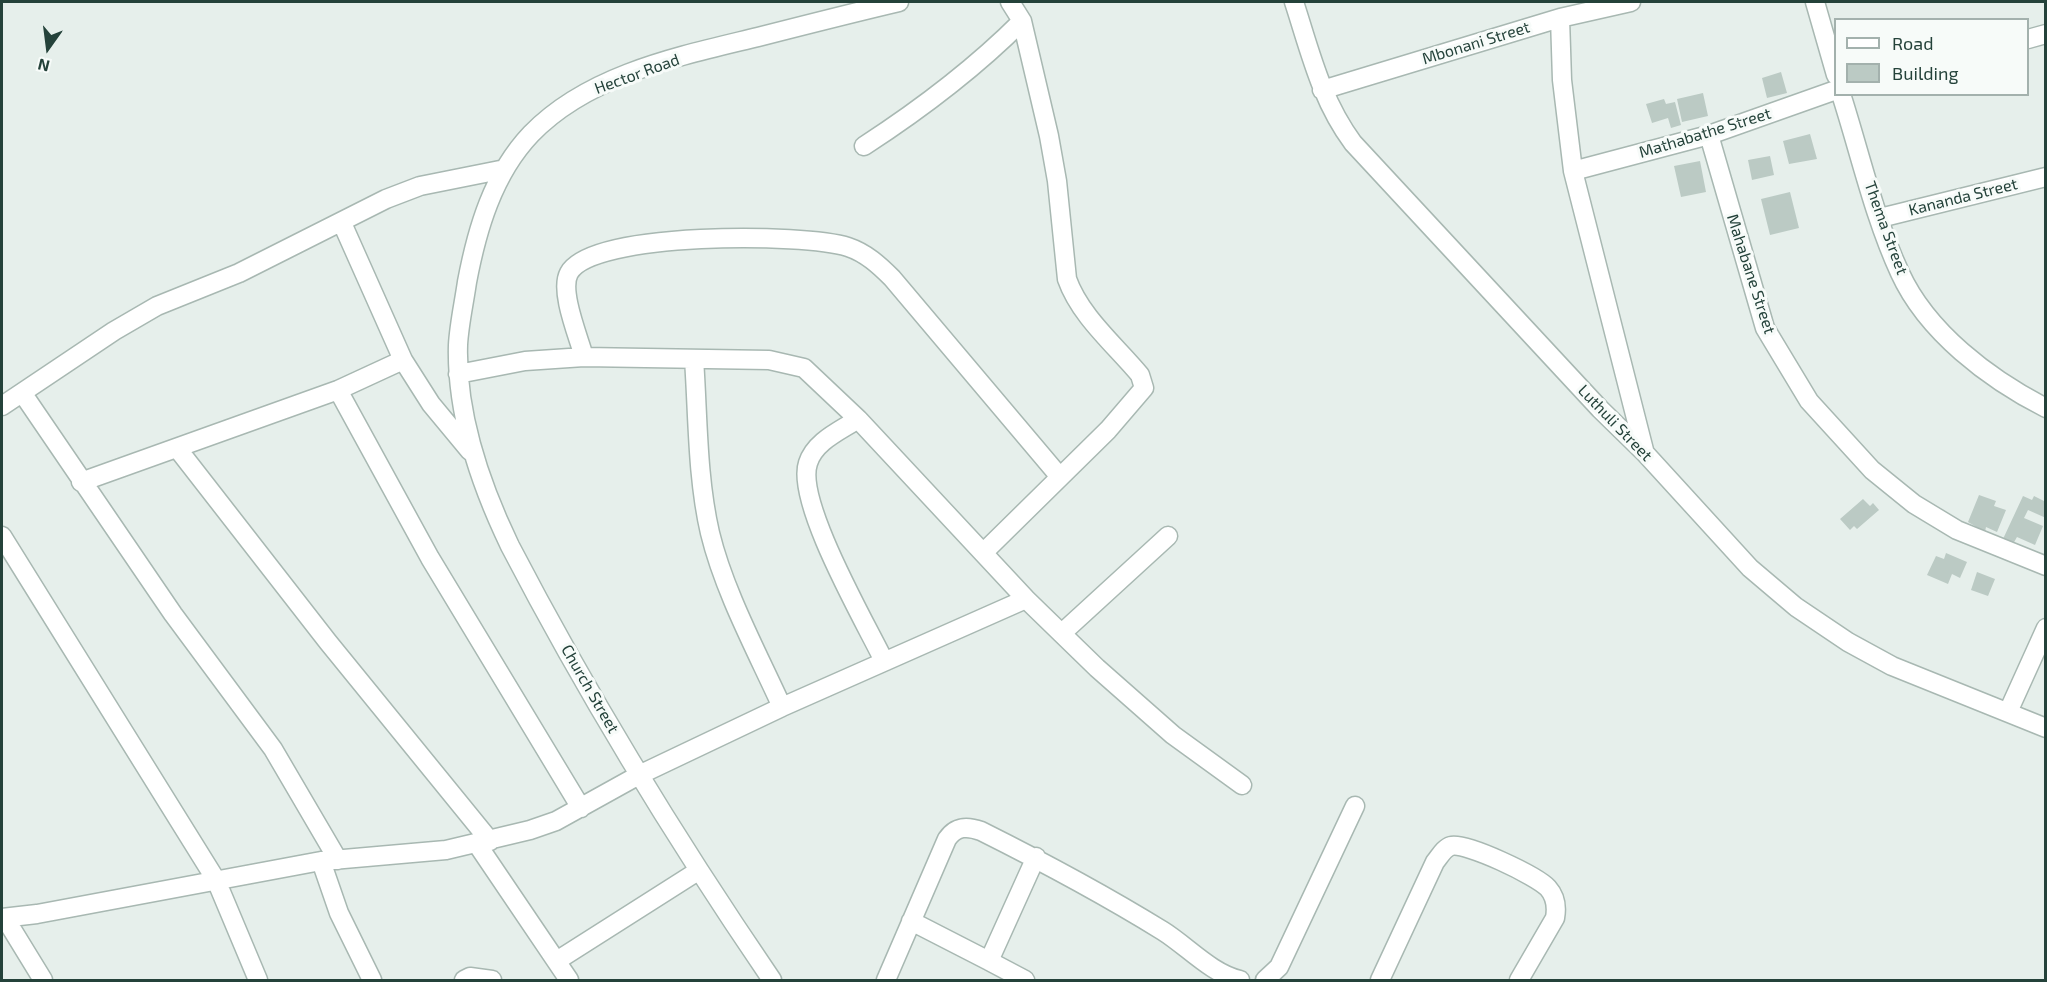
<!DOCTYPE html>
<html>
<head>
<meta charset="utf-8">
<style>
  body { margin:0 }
  #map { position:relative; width:2047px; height:982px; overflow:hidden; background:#e6efeb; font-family:"Exo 2",sans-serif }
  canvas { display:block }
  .frame { position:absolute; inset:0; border:3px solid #24423a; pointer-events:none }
  .legend { position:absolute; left:1834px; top:18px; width:195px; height:78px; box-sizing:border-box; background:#f7fbf9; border:2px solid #a3b1ad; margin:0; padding:8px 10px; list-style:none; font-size:18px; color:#24423a }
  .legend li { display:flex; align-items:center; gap:12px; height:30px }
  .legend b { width:30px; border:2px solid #a3b1ad }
  .north { position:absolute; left:18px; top:18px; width:60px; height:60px; -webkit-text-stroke:4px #f7fbf9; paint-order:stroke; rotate:194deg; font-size:16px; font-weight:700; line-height:24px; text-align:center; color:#24423a }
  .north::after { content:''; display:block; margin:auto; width:21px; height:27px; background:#24423a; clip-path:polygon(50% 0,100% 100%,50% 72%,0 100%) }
</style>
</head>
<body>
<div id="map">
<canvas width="2047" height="982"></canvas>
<div class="frame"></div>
<ul class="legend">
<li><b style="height:8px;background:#fff"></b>Road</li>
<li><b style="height:16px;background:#bbcac4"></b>Building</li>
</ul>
<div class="north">N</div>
</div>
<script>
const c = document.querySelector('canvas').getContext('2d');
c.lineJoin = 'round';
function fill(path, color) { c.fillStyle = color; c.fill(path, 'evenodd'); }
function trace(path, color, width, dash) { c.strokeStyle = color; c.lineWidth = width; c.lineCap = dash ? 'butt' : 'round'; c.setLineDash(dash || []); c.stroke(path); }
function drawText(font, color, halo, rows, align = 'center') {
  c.font = font + ' "Exo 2",sans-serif'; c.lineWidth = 6; c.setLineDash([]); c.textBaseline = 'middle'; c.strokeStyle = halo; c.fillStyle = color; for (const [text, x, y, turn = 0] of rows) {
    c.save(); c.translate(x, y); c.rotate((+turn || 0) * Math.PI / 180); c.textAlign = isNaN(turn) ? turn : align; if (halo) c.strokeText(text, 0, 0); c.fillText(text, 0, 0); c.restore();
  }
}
const building = new Path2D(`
  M1781,72l6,21 -20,5 -5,-20z
  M1703,93l5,23 -26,6 -5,-23z
  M1664,99l2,5 9,-2 6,23 -10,3 -3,-10 -16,5 -6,-19z
  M1810,134l7,25 -28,5 -6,-23z
  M1770,156l4,19 -22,5 -4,-20z
  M1700,161l6,31 -25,5 -7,-31z
  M1790,192l9,36 -29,7 -9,-36z
  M1979,495l17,6 -2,5 12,4 -9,22 -11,-5 -1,5 -17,-10z
  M2023,496l9,4 2,-4 12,6v16l-18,-8 -4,8 19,8 -8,19 -18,-8 -4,7 -10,-5z
  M1863,499l7,7 3,-3 6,7 -22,19 -3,-3 -4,4 -10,-11z
  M1946,553l21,9 -7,16 -8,-4 -4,10 -21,-9 9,-19 8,3z
  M1977,572l18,7 -7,17 -17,-6z`);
const minor = new Path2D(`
  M1294,2c16,49 27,98 59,141l247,266 44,43 106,116 46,39 52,35 44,24 154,62
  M1815,2l21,73
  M1560,18l2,62 11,91 71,279
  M2028,39l18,-5
  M1322,90l238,-72 71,-16
  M1841,94c19,59 33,123 59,179 27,59 89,106 146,135
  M1709,135l56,193 44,73 63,69 42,34 43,26 89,36
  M864,146c57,-37 110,-77 158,-125
  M1573,171l136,-36 127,-45
  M1880,218l166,-41
  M342,223l61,137 28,44 39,47
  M584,357c-5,-19 -25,-66 -15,-84 23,-42 236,-40 279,-26 18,6 31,18 44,31l168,199
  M694,359c4,57 3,118 16,174 14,58 47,119 72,174
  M458,374l67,-13 59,-4 185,3 35,8 54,51 168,180 71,69 76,67 69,50
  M338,390l92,168 151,250
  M23,394l150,220 100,135 65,111
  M2,406l112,-75 43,-25 82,-33 147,-74 34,-13 85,-17
  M858,419c-18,12 -43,22 -50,44 -13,38 57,159 76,198
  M177,448l151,194 162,199
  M81,482l257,-92 65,-30
  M2,536l214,344 42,100
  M984,552l124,-122 36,-42 -4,-13c-25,-30 -60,-59 -73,-96l-10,-98 -8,-45 -27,-115 -12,-19
  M1062,633l106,-97
  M2008,712l38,-84
  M477,844l92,136
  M321,861l18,52 33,67
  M2,918l35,-4 284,-53 125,-11 84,-20 26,-9 83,-46 143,-68 244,-108
  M5,918l38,62
  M911,921l78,40 47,-104
  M558,960l140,-89
  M989,961l36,19
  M464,980l6,-3 22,3
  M772,980c-95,-139 -184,-284 -262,-434 -30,-62 -54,-131 -52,-201 1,-20 6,-42 9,-63 10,-53 26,-108 64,-148 58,-60 149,-78 227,-97 47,-12 94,-24 141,-35
  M886,980l61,-141c9,-13 20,-13 34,-8 62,31 122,63 182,100 24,15 49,43 77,49
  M1265,980l14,-13 76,-161
  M1380,980l55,-118c5,-6 9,-14 16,-16 15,-4 86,30 97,42 8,9 9,19 7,30l-36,62`);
const streetNames = [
  ["Mbonani Street",1476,43,-17],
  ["Hector Road",637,74,-20],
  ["Mathabathe Street",1705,133,-17],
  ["Kananda Street",1963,197,-14],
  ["Thema Street",1886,228,70],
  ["Mahabane Street",1751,274,72],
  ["Luthuli Street",1615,423,46],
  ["Church Street",590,689,60]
];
fill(building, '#bbcac4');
trace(minor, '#a8b8b2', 21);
trace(minor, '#fff', 18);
drawText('16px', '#24423a', '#f7fbf9', streetNames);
</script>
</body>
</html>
